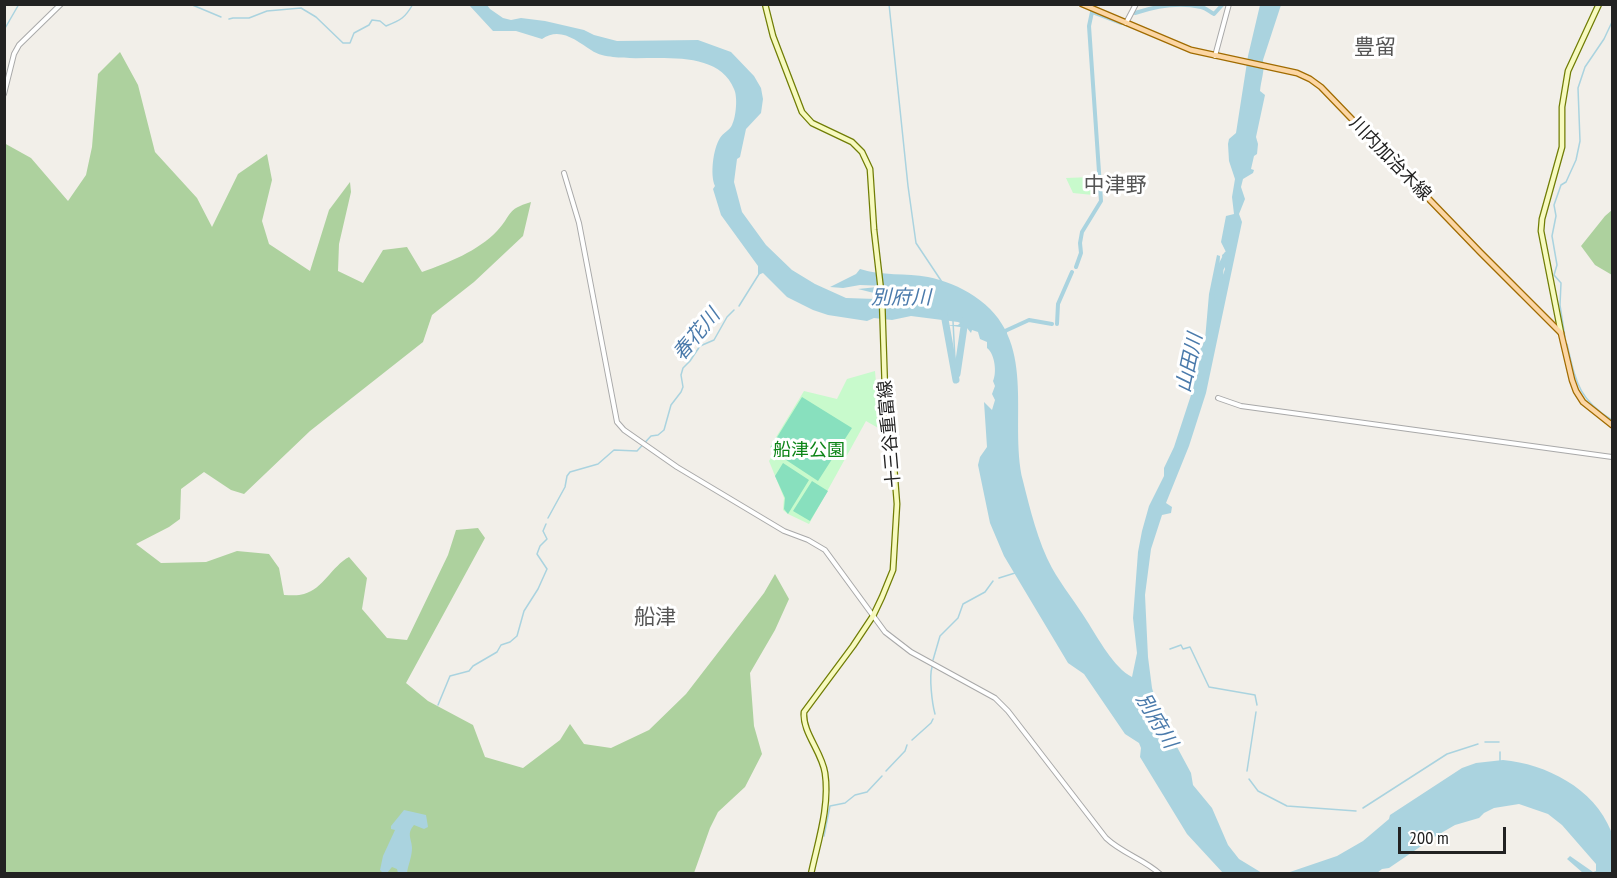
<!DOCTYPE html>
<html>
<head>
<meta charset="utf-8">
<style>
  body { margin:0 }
  #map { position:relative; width:1617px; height:878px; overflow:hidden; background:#f2efe9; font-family:"PT Sans Narrow",sans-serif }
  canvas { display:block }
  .frame { position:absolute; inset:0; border:6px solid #222; pointer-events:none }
  .scale { position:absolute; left:1398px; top:827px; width:108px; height:27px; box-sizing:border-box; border:3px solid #222; border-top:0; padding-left:8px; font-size:18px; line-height:21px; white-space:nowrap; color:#222; -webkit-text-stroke:4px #fff; paint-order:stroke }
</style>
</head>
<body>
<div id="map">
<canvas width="1617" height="878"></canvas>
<div class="frame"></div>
<div class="scale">200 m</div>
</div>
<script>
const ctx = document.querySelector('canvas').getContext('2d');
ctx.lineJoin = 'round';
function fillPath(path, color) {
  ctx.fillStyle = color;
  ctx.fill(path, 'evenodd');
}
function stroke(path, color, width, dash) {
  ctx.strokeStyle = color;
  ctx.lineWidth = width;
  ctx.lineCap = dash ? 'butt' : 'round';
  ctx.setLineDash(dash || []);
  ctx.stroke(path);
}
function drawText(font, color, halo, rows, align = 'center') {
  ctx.font = font + ' "PT Sans Narrow","Noto Sans JP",sans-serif';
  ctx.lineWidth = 6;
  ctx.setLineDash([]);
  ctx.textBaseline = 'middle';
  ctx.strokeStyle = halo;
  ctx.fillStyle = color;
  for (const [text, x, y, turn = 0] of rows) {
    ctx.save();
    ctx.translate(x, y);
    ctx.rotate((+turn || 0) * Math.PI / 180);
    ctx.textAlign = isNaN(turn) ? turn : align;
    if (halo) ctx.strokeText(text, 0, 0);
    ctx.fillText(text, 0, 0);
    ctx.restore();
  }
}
fillPath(new Path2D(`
  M 120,52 L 138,85 L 155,152 L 197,198 L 212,227 L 238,174 L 267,154 L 272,180 L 262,221 L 269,244 L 310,271 L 329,210 L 350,182 L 351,192 L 339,244 L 338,271 L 363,283 L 383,250 L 407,247 L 422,272 C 448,263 478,251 497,231 C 513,214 505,210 531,202 L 523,236 L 474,282 L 432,315 L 423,342 L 310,431 L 244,494 L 231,490 L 204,472 L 181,489 L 180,519 L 169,527 L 136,544 L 161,563 L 206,562 L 237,551 L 269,554 L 279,568 L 284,595 C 290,595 298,596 304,594 C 323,589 332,566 349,557 L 367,578 L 362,609 L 387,638 L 407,640 L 448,555 L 456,530 L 478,528 L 485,538 L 406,683 L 428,701 L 473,725 L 485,757 L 523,768 L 560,740 L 570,724 L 584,744 L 611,748 L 649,730 L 686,694 L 764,593 L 775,574 L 789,599 L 775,630 L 750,673 L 754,726 L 762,754 L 745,787 L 718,812 L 710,828 L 694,873 L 5,873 L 4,143 L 31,158 L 68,201 L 86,175 L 92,147 L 98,74 Z
  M 1612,210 L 1612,275 L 1595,265 L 1581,246 L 1605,216 Z`), '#add19e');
fillPath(new Path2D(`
  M 1092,177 L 1093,195 L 1073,193 L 1066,178 Z
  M 875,371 L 880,429 L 866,421 L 809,524 L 788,514 L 783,510 L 784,498 L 769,461 L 774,453 L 770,447 L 804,391 L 837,399 L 847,379 Z`), '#c8facc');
fillPath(new Path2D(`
  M 802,397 L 852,428 L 818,481 L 774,452 L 771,447 Z
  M 783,463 L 809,480 L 788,514 L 784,509 L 785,498 L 775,476 Z
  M 812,481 L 828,491 L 810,521 L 793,511 Z`), '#88e0be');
fillPath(new Path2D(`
  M 469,5 L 487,5 L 490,9 L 503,18 L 511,20 L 521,18 L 545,21 L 584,30 L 594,35 L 617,41 L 698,40 L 731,52 L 754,76 L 761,88 L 763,99 L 761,113 L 746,129 L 740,157 L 737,159 L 734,182 L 742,212 L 766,245 L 792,270 L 815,284 L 846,298 L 876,299 L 874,293 L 858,289 L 887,286 L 860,285 L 843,288 L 830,287 L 856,274 L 860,269 C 882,276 906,273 928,277 C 943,280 961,287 974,296 C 1040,339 1008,418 1023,481 C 1030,509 1038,542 1052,568 C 1062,586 1076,603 1087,621 C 1098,638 1114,668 1132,677 L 1137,653 L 1133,618 L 1138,552 L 1142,531 L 1149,506 L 1164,476 L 1164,468 L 1174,447 L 1192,392 L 1198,354 L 1205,340 L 1209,294 L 1217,255 L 1220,256 L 1218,289 L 1225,269 L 1222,255 L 1226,252 L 1221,242 L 1226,216 L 1234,214 L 1232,197 L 1235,179 L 1229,161 L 1228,144 L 1229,139 L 1236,133 L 1248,56 L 1260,5 L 1281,5 L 1263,60 C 1265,71 1261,80 1260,91 L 1265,95 L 1256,137 L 1258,144 L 1257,154 L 1254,156 L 1251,169 L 1254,170 L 1253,173 L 1243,179 L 1241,187 L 1245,199 L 1239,214 L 1242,222 L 1206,393 L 1189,446 L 1166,503 L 1172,507 L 1171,513 L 1162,515 L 1151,549 L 1145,595 L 1148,657 L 1152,688 L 1157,705 L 1167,718 L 1177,747 L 1191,773 L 1193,785 L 1212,808 L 1228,845 L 1239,859 L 1262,873 L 1223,873 L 1187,834 L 1140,757 L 1141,748 L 1139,743 L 1125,734 L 1084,674 L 1068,663 L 1004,556 L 990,523 L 978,465 L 980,457 L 987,447 L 984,402 L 992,410 L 995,400 L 992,394 L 995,386 L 993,381 C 997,373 995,354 987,348 L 987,342 L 980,339 L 978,332 L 972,330 L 971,333 L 967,328 L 946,325 L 958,325 L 960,323 L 958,322 L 911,316 L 892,320 L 874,318 L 867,321 L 828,315 L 813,310 L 787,297 L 763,273 L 758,275 L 758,266 L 721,215 L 713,189 L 715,186 C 710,175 713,149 720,138 C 723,133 730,130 732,125 C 736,117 738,97 734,89 C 717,46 650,62 613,57 C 606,56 598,55 591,50 C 577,41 560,26 542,39 L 516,31 L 493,31 Z
  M 1503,760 C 1546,764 1594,788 1611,831 C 1616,843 1613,861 1612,873 L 1583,873 L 1567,859 L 1570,856 L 1593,872 L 1596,871 L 1596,864 L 1562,825 L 1548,814 L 1519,804 L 1494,808 L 1484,813 L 1479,818 L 1455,825 L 1436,836 L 1389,868 L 1382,869 L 1377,873 L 1287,873 L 1337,856 L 1363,841 L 1389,819 L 1390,815 L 1462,768 L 1476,763 Z
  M 404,810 L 426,815 L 428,827 L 424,829 L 414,825 C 406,834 412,839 412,848 C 412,857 408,865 407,873 L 398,873 L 397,869 L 392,867 L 387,873 L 383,873 L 380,870 L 383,856 L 395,830 L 391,829 L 391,826 Z`), '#aad3df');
stroke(new Path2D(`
  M 190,4 L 221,17
  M 889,4 L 908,186 L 916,243 L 942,282
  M 229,19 L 233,18 L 249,18 L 267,11 L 301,8 L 316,17 L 343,43 L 350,43 L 354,33 L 369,25 L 372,20 L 380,21 L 386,26 C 401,20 405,18 413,4
  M 4,30 L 19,4
  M 4,73 L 4,82
  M 739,306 L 759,274
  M 953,321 L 956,380
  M 1565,337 L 1560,305 L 1561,283 L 1554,275 L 1557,265 L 1552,236 L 1556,216 L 1554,205 L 1561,185 L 1566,182 L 1576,160 L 1580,141 L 1578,88 L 1585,67 L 1604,39 L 1612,22
  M 1567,344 C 1576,381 1577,398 1612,420
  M 548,518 L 565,487 L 567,476 L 570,472 L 598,464 L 614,450 L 637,451 L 651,436 L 658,435 L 664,430 L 671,405 L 681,392 L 683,387 L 681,375 L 683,368 L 690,361 L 700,346 L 714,340 L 727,317 L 734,310
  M 999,578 L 1015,573
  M 1170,649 L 1181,645 L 1183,649 L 1190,647 L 1209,687 L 1255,695 L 1257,705
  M 933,660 L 940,636 L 958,618 L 963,604 L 985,592 L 993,581
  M 932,667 C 929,677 932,703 935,714
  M 438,705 L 450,676 L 469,671 L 473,666 L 497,652 L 501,645 L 510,642 L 517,636 L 524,611 L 538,589 L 547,569 L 537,554 L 540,546 L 547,539 L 543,531 L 546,524
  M 912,740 L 931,723 L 933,719
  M 1485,742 L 1499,742
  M 1500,752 L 1500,761
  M 886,771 L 905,751 L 907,745
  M 1247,771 L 1256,712
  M 1249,779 L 1258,791 L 1287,806 L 1356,811
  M 1363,808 L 1447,754 L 1478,744
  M 824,836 L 830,806 L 845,803 L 855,795 L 867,792 L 882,776`), '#aad3df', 1.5);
stroke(new Path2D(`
  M 1135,13 C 1156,6 1180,2 1201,7 C 1206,8 1210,12 1214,14 L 1223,4
  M 1076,267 L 1081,253 L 1080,243 L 1082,232 L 1101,201 L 1089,26 L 1092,12 L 1121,23
  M 1057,324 L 1058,304 L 1072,272
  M 1005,335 L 1005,331 L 1029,320 L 1052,324`), '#aad3df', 4);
stroke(new Path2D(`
  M 1218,299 L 1220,269 L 1227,255
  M 942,314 L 944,314 L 956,380
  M 957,374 L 965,320`), '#aad3df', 7);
const tertiary = new Path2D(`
  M 1126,23 L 1136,4
  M 1215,56 L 1229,4
  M 4,94 L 14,54 L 19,45 L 61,4
  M 564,173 L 579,223 L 617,422 L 624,430 L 677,467 L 784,531 L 808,540 L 825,550 L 885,632 L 911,652 L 995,698 L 1008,711 L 1106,838 C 1123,854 1144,859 1160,874
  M 1218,398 L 1241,406 L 1612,457`);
const secondary = new Path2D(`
  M 765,4 L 773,36 L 802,112 L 812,123 L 852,142 L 862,152 L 870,169 L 874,230 L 882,299 L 885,391 L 891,428 L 897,504 L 893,570 L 882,597 L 873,616 L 853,646 L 804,712 C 802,732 822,752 825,773 C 830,806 818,841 811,874
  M 1561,333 L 1541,231 L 1542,219 L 1562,147 L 1562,107 L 1568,71 L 1599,4`);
const primary = new Path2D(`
  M 1082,4 L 1191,50 L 1297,73 L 1310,79 L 1321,87 L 1480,252 L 1561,333 L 1572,380 L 1576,391 L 1583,402 L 1612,425`);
stroke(tertiary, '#a9a9a9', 6);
stroke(secondary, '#707d05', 7);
stroke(primary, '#a06b00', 7);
stroke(tertiary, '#fff', 4);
stroke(secondary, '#f7fabf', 4.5);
stroke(primary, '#fcd6a4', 4.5);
drawText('18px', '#222', '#fff', [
  ["川内加治木線",1390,159,46],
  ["十三谷重富線",890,434,-95]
]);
drawText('18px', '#0c8416', '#fff', [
  ["船津公園",809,451]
]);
drawText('italic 20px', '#4a7aab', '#fff', [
  ["別府川",901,298],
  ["春花川",697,335,-50],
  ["山田川",1190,363,-78],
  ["別府川",1156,721,59]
]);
drawText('21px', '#555', '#fff', [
  ["豊留",1375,48],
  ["中津野",1115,186],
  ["船津",655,618]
]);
</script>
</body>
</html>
